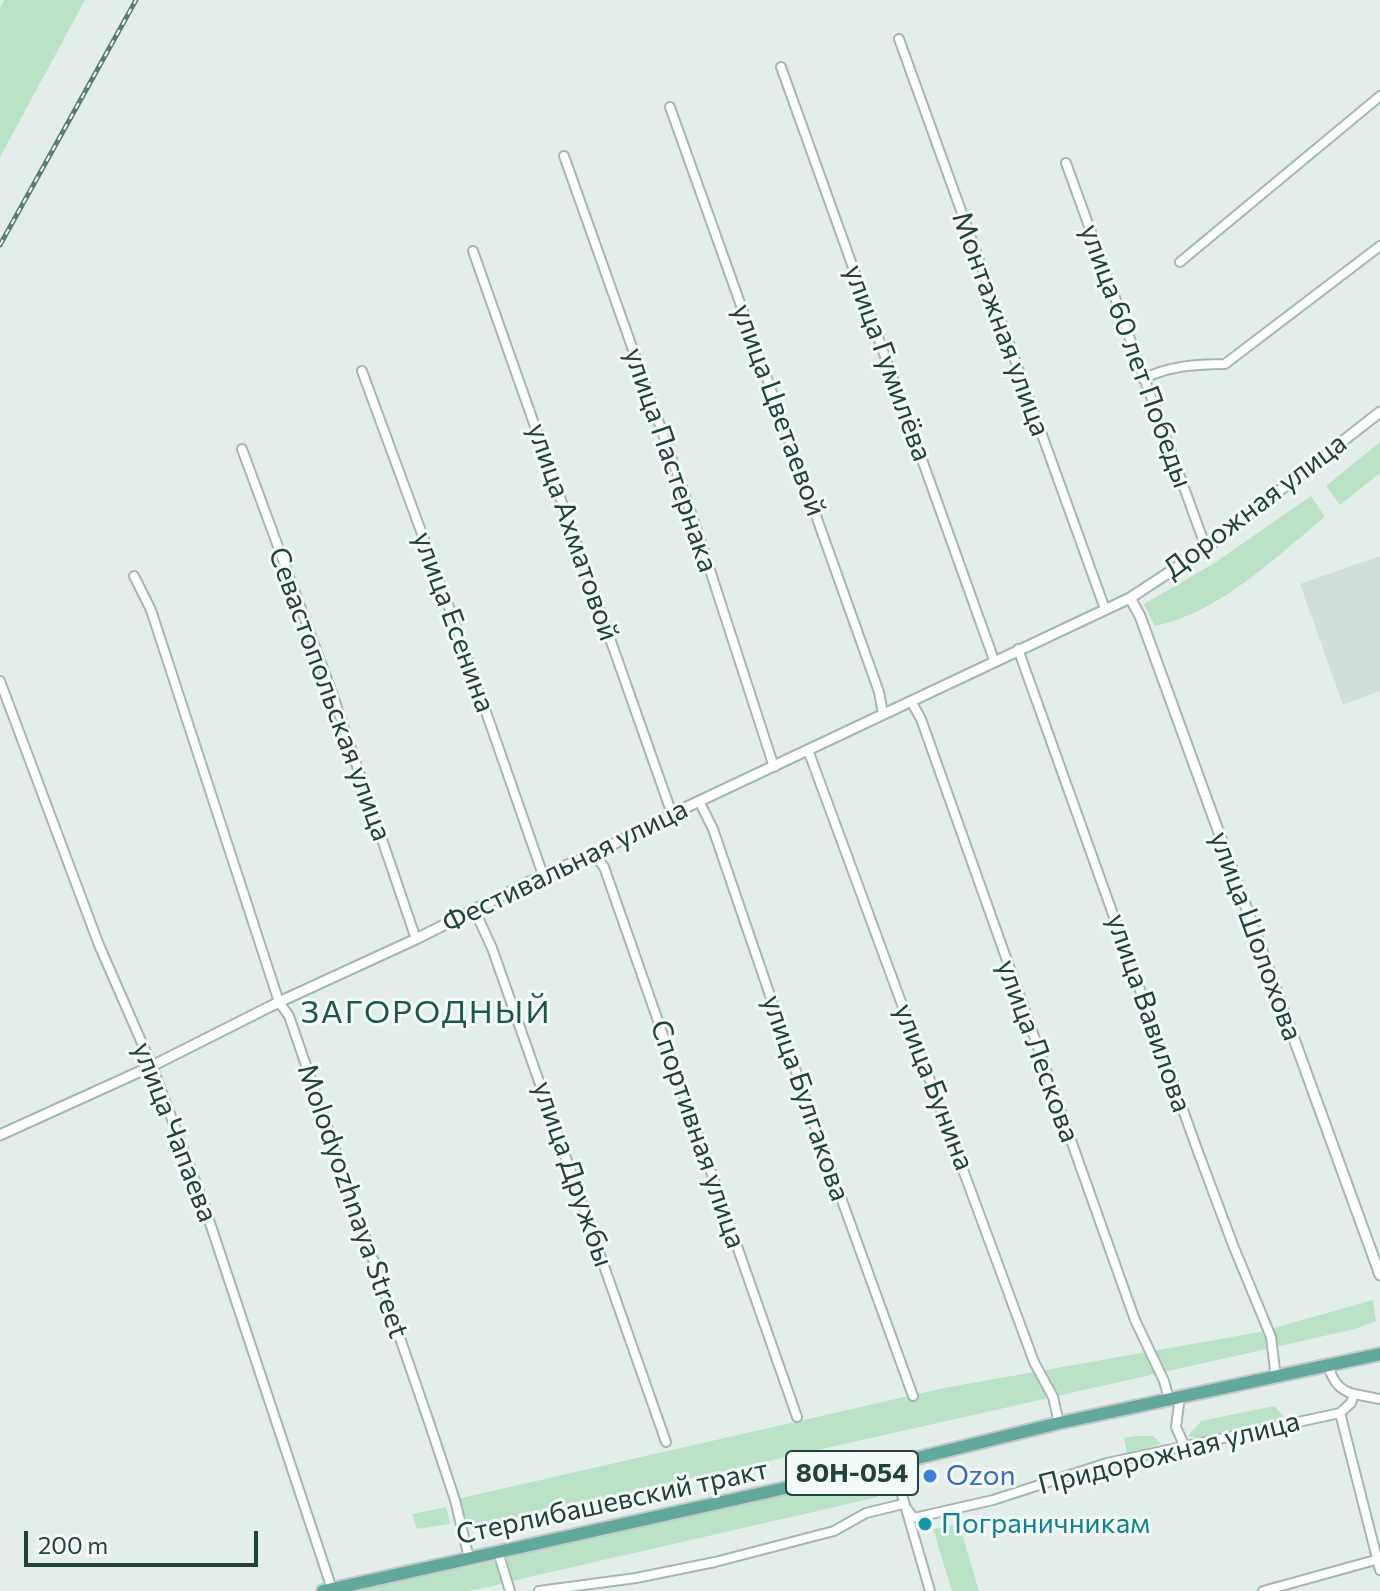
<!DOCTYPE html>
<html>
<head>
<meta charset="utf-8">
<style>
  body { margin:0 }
  #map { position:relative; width:1380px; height:1591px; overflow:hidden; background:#e3eeea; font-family:Commissioner,sans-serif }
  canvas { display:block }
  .scale { position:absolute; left:24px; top:1531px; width:234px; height:36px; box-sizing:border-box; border:4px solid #20423b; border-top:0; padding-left:10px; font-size:24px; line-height:28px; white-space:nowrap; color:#20423b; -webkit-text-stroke:6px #f4faf7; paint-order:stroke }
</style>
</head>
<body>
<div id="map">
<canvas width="1380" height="1591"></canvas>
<div class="scale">200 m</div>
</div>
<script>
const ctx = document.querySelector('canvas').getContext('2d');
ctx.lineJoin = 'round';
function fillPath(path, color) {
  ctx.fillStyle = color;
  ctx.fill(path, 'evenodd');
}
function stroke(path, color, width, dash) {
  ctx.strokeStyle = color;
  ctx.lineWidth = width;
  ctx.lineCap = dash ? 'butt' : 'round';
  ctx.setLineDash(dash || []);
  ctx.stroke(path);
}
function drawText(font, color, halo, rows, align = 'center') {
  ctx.font = font + ' Commissioner,sans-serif';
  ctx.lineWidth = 6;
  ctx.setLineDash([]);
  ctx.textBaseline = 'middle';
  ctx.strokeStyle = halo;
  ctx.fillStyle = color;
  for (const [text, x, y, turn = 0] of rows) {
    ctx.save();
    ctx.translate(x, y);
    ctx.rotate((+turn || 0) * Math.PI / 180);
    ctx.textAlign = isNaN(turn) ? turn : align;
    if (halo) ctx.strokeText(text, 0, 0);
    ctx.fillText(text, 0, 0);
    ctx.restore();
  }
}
fillPath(new Path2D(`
  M 1380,556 L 1380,691 L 1343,705 L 1300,584 Z`), '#d1ded9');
fillPath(new Path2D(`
  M 4,0 L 85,0 L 0,157 L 0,8 Z
  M 1380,442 L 1380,473 L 1340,505 L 1326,486 Z
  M 1311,496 L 1325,517 C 1274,558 1221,612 1155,626 L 1144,604 L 1213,564 Z
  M 1373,1300 L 1376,1321 L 1355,1329 L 471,1528 L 457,1499 L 944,1388 L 1260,1332 Z
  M 1274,1406 L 1284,1417 L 1280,1419 L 1197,1438 L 1188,1436 L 1201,1421 Z
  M 1136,1436 L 1153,1436 L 1161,1444 L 1127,1454 L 1124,1438 Z
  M 872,1473 L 878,1497 L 512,1581 L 506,1557 Z
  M 446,1507 L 450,1524 L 417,1529 L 412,1514 Z
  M 959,1524 L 979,1591 L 952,1591 L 933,1529 Z
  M 496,1561 L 502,1584 L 469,1591 L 353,1591 Z`), '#b9e2c7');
const minor = new Path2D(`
  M 899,39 L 1105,609
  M 781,67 L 994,660
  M 670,107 L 879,692 L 883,714
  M 564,156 L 696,527 L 774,767
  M 1066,163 L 1206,548
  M 473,251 L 672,814
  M 1180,262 L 1380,96
  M 362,371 L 457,629 L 543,875
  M 1143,379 C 1168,366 1197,364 1225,364 L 1380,246
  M 242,449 L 331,690 L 416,939
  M 134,576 L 151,610 L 279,1002 L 289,1016 L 430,1425 L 455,1500 L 469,1558
  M 1018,649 L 1197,1149 L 1233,1245 L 1271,1337 L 1276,1378
  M 0,681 L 99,945 L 152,1066 L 202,1199 L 332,1589
  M 911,701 L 921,719 L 1135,1320 L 1164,1381 L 1169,1399
  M 808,750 L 1034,1362 L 1053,1397 L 1059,1423
  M 699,801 L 713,829 L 812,1118 L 913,1396
  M 594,854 L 604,867 L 797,1417
  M 474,909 L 492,948 L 666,1442
  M 1328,1366 C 1333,1380 1338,1390 1354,1394
  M 1180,1396 L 1176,1427 L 1184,1445
  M 1340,1413 L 1380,1570
  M 893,1464 L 930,1591
  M 498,1552 L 510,1591
  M 539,1591 L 636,1578 L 715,1562 L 834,1531 L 866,1513 L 903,1504 L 914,1518 L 993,1500 L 1107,1463 L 1340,1413 L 1351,1403 L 1354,1394 L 1380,1399
  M 1263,1591 L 1379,1559`);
const tertiary = new Path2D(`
  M 1130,598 L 1140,616 L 1380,1275
  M 0,1135 L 152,1066 L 279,1002 L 416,939 L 543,875 L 594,854 L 672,814 L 1130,598 L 1206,548 L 1380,412`);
const primary = new Path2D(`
  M 323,1591 L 893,1464 L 1059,1423 L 1380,1354`);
stroke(minor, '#a5b7b2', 12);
stroke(tertiary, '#a5b7b2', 13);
stroke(primary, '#c1cac8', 16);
stroke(minor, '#fff', 8);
stroke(tertiary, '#fff', 9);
stroke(primary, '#63a99b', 12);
const rail = new Path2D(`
  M 0,245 L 136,0`);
stroke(rail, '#5b7d76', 5);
stroke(rail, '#f4faf7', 2, [6]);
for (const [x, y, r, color] of [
  [930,1476,8,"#3f7fe0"],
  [925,1524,8,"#0f9aa8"]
]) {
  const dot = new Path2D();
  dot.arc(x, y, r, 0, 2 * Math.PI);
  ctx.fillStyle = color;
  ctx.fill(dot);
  stroke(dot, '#f4faf7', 3);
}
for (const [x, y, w] of [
  [852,1473,132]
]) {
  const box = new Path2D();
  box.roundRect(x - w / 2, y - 22, w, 44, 6);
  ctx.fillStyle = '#f4faf7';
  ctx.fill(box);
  stroke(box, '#20423b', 2);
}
drawText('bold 26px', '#20423b', null, [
  ["80Н-054",852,1473]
]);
drawText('28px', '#20423b', '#f4faf7', [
  ["Монтажная улица",1001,324,70],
  ["улица 60 лет Победы",1136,356,70],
  ["улица Гумилёва",888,363,70],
  ["улица Цветаевой",779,410,70],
  ["улица Пастернака",671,460,71],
  ["Дорожная улица",1255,506,-37],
  ["улица Ахматовой",573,532,71],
  ["улица Есенина",454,622,70],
  ["Севастопольская улица",330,694,70],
  ["Фестивальная улица",565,866,-26],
  ["улица Шолохова",1256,936,70],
  ["улица Вавилова",1149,1013,71],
  ["улица Лескова",1038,1051,70],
  ["улица Бунина",934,1087,69],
  ["улица Булгакова",806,1098,71],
  ["улица Чапаева",175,1132,69],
  ["Спортивная улица",698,1134,71],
  ["улица Дружбы",573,1174,71],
  ["Molodyozhnaya Street",353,1201,71],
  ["Придорожная улица",1169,1453,-14],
  ["Стерлибашевский тракт",612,1502,-12]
]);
drawText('28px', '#366cbe', '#f4faf7', [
  ["Ozon",946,1476]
], 'left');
drawText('28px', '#0d838f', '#f4faf7', [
  ["Пограничникам",941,1524]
], 'left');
ctx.letterSpacing = '2px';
drawText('32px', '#1a574c', '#f4faf7', [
  ["ЗАГОРОДНЫЙ",426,1012]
]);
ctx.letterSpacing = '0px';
</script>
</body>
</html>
